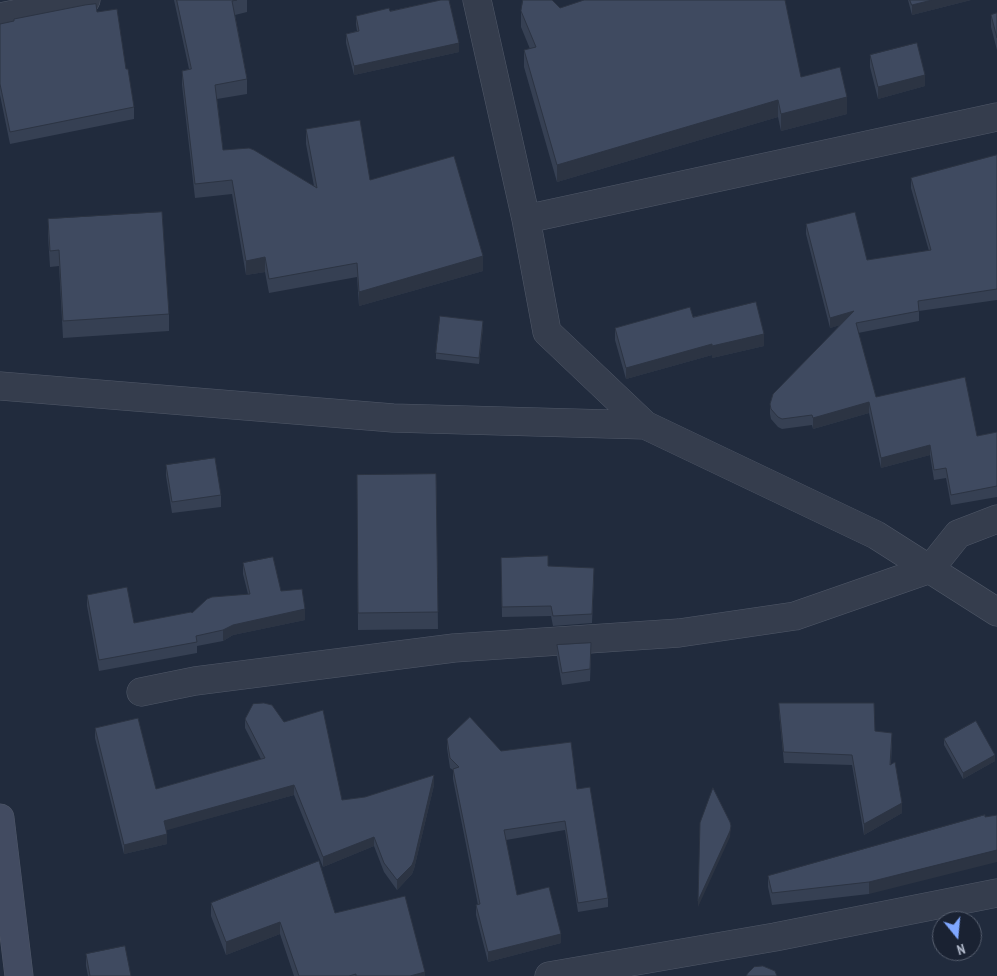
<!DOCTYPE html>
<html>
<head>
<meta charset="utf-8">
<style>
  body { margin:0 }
  #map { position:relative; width:997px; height:976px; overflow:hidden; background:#212b3d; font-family:"PT Sans Narrow",sans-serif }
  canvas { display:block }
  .north { position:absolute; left:932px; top:911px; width:50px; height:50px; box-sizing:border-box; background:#1a2232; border:1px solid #565e6e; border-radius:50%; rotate:163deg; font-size:14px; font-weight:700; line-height:20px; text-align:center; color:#b0b8c9 }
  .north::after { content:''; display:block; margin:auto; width:18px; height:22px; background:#7fa7ff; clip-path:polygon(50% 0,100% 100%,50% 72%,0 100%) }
</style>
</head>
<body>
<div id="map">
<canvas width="997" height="976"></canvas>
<div class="north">N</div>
</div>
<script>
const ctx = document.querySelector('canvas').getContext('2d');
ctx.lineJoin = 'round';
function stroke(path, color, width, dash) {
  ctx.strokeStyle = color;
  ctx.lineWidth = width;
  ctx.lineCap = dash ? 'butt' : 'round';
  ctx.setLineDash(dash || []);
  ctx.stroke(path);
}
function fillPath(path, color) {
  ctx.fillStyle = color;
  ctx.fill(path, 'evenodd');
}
const street = new Path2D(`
  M 477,0 L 526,219 L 547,332 L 645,425 L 876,535 L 997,612
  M 0,17 L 86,0
  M 526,219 L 997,117
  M 0,386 L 393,418 L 645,425
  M 930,569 L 958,534 L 997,519
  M 141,692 L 195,681 L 454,648 L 679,633 L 795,616 L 930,569
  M 549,976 L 775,937 L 997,893`);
const secondary = new Path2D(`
  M 0,818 L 19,976`);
stroke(street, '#505868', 29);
stroke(secondary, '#505868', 29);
stroke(street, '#353d4d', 28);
stroke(secondary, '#424b61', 28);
fillPath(new Path2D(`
  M 174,0 L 247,0 L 247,12 L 235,15 L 247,79 L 247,94 L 217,99 L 223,150 L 314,186 L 306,144 L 306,129 L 483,271 L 359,306 L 357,277 L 269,293 L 265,272 L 246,275 L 232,194 L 195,198 L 182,85 L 182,71 L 189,69 Z
  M 908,0 L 971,0 L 912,15 Z
  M 560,8 L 801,77 L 847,114 L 781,131 L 778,117 L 557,182 L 524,67 L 524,50 L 530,49 L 521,27 L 521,11 Z
  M 390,11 L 459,52 L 354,75 L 346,43 L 346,34 L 357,31 L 356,25 L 356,16 Z
  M 97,12 L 126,69 L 134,107 L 134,119 L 10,144 L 0,95 L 0,24 Z
  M 997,13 L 997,50 L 991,27 L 991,15 Z
  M 870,55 L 925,86 L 878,99 L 870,67 Z
  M 997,155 L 997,300 L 919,311 L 919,321 L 858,333 L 876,397 L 977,436 L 997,432 L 997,497 L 951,505 L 946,478 L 934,480 L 930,455 L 881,468 L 869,413 L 813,429 L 812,425 L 782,429 L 778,427 L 771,419 L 770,414 L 770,404 L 840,325 L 830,328 L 806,234 L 806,224 L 867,260 L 929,251 L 911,188 L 911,178 Z
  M 48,219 L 169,314 L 169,331 L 63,338 L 59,266 L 50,267 L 48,236 Z
  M 693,317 L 764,346 L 712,358 L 712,355 L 626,379 L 615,340 L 615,328 Z
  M 483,327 L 479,364 L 436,359 L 436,353 Z
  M 166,465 L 221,495 L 221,507 L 172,513 L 166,476 Z
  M 436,474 L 438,629 L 358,630 L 357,475 Z
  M 501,558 L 548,566 L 594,578 L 592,623 L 553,626 L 551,616 L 502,617 Z
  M 243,563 L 281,591 L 305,620 L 233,635 L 223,641 L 197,646 L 197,653 L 99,671 L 87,606 L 87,595 L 134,623 L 192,613 L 248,594 L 243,574 Z
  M 557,645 L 591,655 L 590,681 L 562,685 L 557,657 Z
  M 779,703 L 875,731 L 892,743 L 891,764 L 902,813 L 864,835 L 852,765 L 784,763 L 779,713 Z
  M 245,719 L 284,722 L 342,800 L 365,797 L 434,785 L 414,869 L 412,874 L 397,890 L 384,872 L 374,846 L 323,867 L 294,795 L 166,830 L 167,844 L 124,854 L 95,738 L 95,728 L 156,789 L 261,759 L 245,728 Z
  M 447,739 L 501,751 L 577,789 L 608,898 L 608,907 L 578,912 L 565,830 L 506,840 L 517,895 L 561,943 L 488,962 L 476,915 L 476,905 L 478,905 L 453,779 L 453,770 L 450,768 L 447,748 Z
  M 944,739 L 995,761 L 963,779 L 944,745 Z
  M 985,817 L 869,894 L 772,905 L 768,887 L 768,876 Z
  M 211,903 L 335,913 L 425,976 L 294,976 L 280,934 L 226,955 L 211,916 Z
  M 86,954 L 131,976 L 88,976 L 86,966 Z`), '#364053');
fillPath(new Path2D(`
  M 932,0 L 971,0 L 912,15 L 912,5 Z
  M 459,43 L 459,52 L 354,75 L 354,66 Z
  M 925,75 L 925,86 L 878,99 L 878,87 Z
  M 847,97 L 847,114 L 781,131 L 781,114 Z
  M 778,100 L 778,117 L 557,182 L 557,165 Z
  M 483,256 L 483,271 L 359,306 L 359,292 Z
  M 265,257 L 265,272 L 246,275 L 246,261 Z
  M 854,311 L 854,321 L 830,328 L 830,318 Z
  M 483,321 L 483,327 L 479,364 L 479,358 Z
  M 764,334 L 764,346 L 712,358 L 712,346 Z
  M 712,344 L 712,355 L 626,379 L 626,368 Z
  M 869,402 L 869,413 L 813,429 L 813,418 Z
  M 930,445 L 930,455 L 881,468 L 881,458 Z
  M 305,609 L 305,620 L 233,635 L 223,641 L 223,630 L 233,625 Z
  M 995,755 L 995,761 L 963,779 L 963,773 Z
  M 434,775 L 434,785 L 414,869 L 412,874 L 397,890 L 397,880 Z
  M 294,785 L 294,795 L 164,831 L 164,821 Z
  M 902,803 L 902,813 L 864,835 L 864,824 Z
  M 731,826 L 730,837 L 698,907 L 698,901 Z
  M 167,834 L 167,844 L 124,854 L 124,845 Z
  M 374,837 L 374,846 L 323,867 L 323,857 Z
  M 997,850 L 997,862 L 869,894 L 869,882 Z
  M 280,922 L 280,934 L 226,955 L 226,942 Z
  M 561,934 L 561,943 L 488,962 L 488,952 Z
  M 425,972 L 425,976 L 410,976 Z`), '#2c3443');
const building = new Path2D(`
  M 177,0 L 237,0 L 232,1 L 247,79 L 215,85 L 223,150 L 249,148 L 254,150 L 317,188 L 306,129 L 360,120 L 370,180 L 454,156 L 483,256 L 359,292 L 357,263 L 269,279 L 265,257 L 246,261 L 232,180 L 195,184 L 182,71 L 191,69 Z
  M 441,0 L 449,0 L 459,43 L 354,66 L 346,34 L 359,31 L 356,16 L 389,8 L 390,11 Z
  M 523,0 L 552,0 L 560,8 L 584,0 L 785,0 L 801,77 L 840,67 L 847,97 L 781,114 L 778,100 L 557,165 L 524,50 L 536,47 L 521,11 Z
  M 910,0 L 932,0 L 912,5 Z
  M 96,4 L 97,12 L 117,9 L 126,69 L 128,69 L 134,107 L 10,132 L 0,84 L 0,24 L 14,21 L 14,19 L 85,5 Z
  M 997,13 L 997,38 L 991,15 Z
  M 917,43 L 925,75 L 878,87 L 870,55 Z
  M 997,155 L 997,289 L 918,301 L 919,311 L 856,323 L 876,397 L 965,377 L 977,436 L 997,432 L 997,486 L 951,495 L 946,468 L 934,470 L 930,445 L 881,458 L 869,402 L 813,418 L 812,415 L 782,419 L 778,417 L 771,409 L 770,404 L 773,394 L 854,311 L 830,318 L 806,224 L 855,212 L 867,260 L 931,250 L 911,178 Z
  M 162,212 L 169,314 L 63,321 L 59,250 L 50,251 L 48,219 Z
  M 756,302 L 764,334 L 712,346 L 712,344 L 626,368 L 615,328 L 690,307 L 693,317 Z
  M 440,316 L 483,321 L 479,358 L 436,353 Z
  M 215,458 L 221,495 L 172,502 L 166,465 Z
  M 436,474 L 438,612 L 358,613 L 357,475 Z
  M 548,556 L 548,566 L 594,568 L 592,614 L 553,616 L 551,606 L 502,607 L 501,558 Z
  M 273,557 L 281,591 L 302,589 L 305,609 L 233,625 L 223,630 L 196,636 L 197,642 L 99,660 L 87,595 L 127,587 L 134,623 L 191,612 L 192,613 L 207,599 L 212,597 L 250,594 L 243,563 Z
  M 591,643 L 590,669 L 562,673 L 557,645 Z
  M 264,703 L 272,705 L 284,722 L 323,710 L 342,800 L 365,797 L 434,775 L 414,860 L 412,865 L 397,880 L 384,863 L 374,837 L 323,857 L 294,785 L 164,821 L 167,834 L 124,845 L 95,728 L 138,718 L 156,789 L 265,758 L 245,719 L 253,704 Z
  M 779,703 L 874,703 L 875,731 L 892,733 L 890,765 L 895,762 L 902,803 L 864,824 L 852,755 L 784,752 Z
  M 470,717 L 501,751 L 571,742 L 577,789 L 590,787 L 608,898 L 578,903 L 565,821 L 504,830 L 517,895 L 549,887 L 561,934 L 488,952 L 476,905 L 480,904 L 453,769 L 459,767 L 450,758 L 447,739 Z
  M 976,721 L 995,755 L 963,773 L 944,739 Z
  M 713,788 L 730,822 L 731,826 L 730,831 L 698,901 L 700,823 Z
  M 985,815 L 985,817 L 997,815 L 997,850 L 869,882 L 772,893 L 768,876 Z
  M 319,861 L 335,913 L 405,896 L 425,972 L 410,976 L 356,976 L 356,974 L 349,976 L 299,976 L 280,922 L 226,942 L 211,903 Z
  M 125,946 L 131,976 L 90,976 L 86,954 Z
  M 763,966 L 775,971 L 777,976 L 746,976 L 748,973 L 754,967 Z`);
fillPath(building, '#3f4a60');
stroke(building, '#2c3443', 1);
</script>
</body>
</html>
